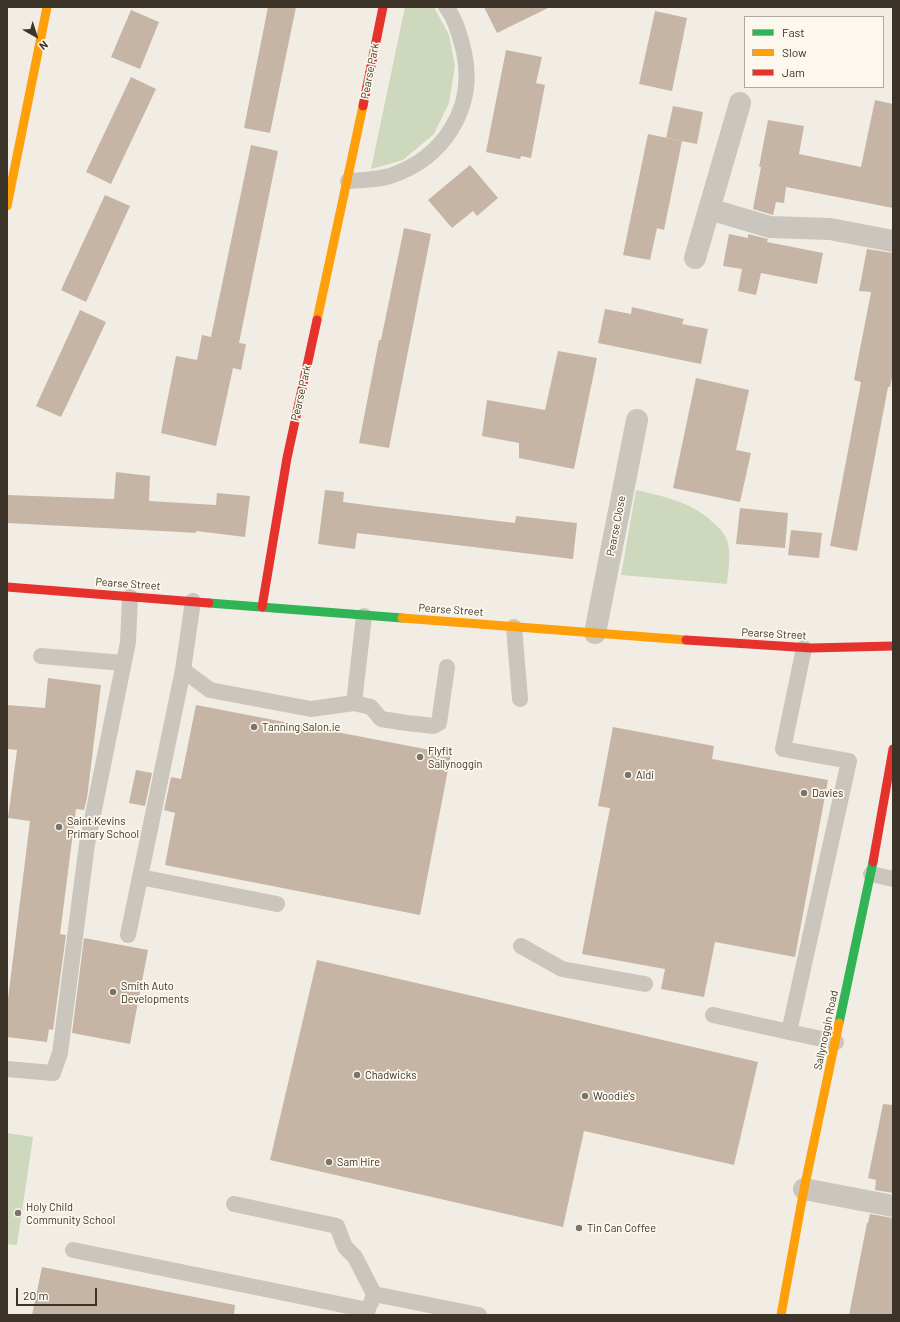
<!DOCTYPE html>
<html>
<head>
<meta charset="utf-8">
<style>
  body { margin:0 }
  #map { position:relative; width:900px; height:1322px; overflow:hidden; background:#f1ede4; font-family:Barlow,sans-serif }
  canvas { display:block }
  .frame { position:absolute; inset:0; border:8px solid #3c3329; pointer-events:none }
  .legend { position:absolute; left:744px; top:16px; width:140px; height:72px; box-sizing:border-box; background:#fcf8ed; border:1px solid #afa99f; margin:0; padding:5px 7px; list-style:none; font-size:12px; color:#3c3329 }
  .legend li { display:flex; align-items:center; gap:8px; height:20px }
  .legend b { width:20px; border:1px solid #afa99f }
  .north { position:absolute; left:16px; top:16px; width:40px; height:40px; -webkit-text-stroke:3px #fcf8ed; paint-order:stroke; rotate:141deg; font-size:11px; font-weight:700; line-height:16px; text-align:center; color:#3c3329 }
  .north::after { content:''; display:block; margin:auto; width:14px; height:18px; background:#3c3329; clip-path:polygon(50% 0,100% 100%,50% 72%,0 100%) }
  .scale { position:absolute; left:16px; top:1288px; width:81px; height:18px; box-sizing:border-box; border:2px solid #3c3329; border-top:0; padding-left:5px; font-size:12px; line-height:14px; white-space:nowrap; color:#3c3329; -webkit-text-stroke:3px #fcf8ed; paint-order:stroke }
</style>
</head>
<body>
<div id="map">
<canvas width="900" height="1322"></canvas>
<div class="frame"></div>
<ul class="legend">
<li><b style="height:5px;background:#30b455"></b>Fast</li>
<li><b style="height:5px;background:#ff9f0a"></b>Slow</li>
<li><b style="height:5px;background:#e5322d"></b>Jam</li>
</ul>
<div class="north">N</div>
<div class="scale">20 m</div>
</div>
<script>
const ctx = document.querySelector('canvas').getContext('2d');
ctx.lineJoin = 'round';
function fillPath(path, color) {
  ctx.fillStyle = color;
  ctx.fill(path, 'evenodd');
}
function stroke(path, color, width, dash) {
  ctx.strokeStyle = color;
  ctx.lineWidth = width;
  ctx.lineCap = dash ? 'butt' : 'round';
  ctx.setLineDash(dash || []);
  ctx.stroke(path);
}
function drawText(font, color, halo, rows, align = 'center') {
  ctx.font = font + ' Barlow,sans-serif';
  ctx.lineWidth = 3.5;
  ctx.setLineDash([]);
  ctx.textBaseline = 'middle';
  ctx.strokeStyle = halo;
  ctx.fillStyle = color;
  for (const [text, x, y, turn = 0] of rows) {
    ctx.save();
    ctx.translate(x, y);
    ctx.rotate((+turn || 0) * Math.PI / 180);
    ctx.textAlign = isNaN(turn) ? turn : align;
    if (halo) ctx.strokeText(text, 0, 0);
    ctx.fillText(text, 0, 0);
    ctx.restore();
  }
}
fillPath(new Path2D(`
  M 405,7 L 434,7 L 449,35 L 455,66 L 449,103 L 434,134 L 403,160 L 371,169 Z
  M 636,490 C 666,497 695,503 717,526 C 722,531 727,537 728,544 C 731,556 728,571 727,584 L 621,575 Z
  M 7,1133 L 33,1137 L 17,1245 L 7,1244 Z`), '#cdd8bd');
fillPath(new Path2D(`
  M 268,7 L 296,7 L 270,133 L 244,128 Z
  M 484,7 L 550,7 L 497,33 Z
  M 131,10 L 159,22 L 140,69 L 111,57 Z
  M 655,11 L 687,18 L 672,91 L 639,84 Z
  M 506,50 L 542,57 L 536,83 L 545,85 L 531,158 L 521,156 L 520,159 L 486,152 Z
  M 131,77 L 156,89 L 111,184 L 86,172 Z
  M 875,100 L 893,104 L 893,208 L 786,187 L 784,203 L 776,202 L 773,215 L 753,209 L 761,167 L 759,167 L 768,120 L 804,126 L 799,154 L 861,167 Z
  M 673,106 L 703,112 L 697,144 L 666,138 Z
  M 648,134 L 682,141 L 664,230 L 657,228 L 650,260 L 623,255 Z
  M 251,145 L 278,151 L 239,343 L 246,344 L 241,370 L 233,368 L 216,446 L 161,433 L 176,356 L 197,360 L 202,335 L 211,337 Z
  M 470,165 L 498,198 L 477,216 L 473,211 L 452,228 L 428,200 Z
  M 105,195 L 130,206 L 86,302 L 61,290 Z
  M 404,228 L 431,234 L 389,448 L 359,443 L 379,340 L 381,340 Z
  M 729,234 L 748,238 L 748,234 L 768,239 L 767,242 L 823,253 L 817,284 L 761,273 L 756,295 L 738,291 L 742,269 L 723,266 Z
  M 867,249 L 893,253 L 893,373 L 890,387 L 888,387 L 857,551 L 830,546 L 861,382 L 854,380 L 871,292 L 859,291 Z
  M 632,307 L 684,319 L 682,324 L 708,329 L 701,364 L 598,343 L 605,309 L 631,314 Z
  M 80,310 L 106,322 L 61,417 L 36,406 Z
  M 558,351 L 597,358 L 574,469 L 519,458 L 519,443 L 482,436 L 487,400 L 545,410 Z
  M 696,378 L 749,390 L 736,450 L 751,453 L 740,502 L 673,488 Z
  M 116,472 L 150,476 L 149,501 L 216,505 L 217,493 L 250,496 L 245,537 L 196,531 L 196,533 L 181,532 L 7,523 L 7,495 L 114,499 Z
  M 325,490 L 344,492 L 343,502 L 381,507 L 515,523 L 516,516 L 577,523 L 573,559 L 357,533 L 355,549 L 318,544 Z
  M 740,508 L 788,513 L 785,548 L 736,544 Z
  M 791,530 L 822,533 L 819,558 L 788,555 Z
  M 48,678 L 101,685 L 87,798 L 84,810 L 76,809 L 60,934 L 66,935 L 53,1030 L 49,1029 L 47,1042 L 7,1037 L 7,1007 L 30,821 L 8,818 L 17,750 L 7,749 L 7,705 L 45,708 Z
  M 196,705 L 451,754 L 420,915 L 165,865 L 175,813 L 164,810 L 171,777 L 181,779 Z
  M 613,727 L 714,746 L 712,759 L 828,780 L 795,957 L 715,942 L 704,997 L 661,989 L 665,969 L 582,954 L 610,808 L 598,806 Z
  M 136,770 L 152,773 L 145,806 L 129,803 Z
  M 84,938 L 148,950 L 130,1044 L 72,1033 Z
  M 317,960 L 758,1062 L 734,1165 L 584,1131 L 563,1227 L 270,1160 Z
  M 883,1104 L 893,1105 L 893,1193 L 875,1190 L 876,1180 L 868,1178 Z
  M 870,1214 L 893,1218 L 893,1315 L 849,1315 L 867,1223 L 868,1223 Z
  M 42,1267 L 235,1305 L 234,1315 L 32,1315 Z`), '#c6b5a4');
stroke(new Path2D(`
  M 348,181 C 363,180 377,180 390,176 C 444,158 476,108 464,52 C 460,37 456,19 446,7
  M 193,601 L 183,670 L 210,690 L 311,709 L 354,703
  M 364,616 L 354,703 L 371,707 L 381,719 L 407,723 L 434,726 L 439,723 L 447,667
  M 514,627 L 520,699
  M 804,648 L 783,749 L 849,761 L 789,1032 L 836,1042
  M 41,656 L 123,663
  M 871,874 L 893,879
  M 140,877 L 277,904
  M 128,935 L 183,670
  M 521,946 L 562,969 L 645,984
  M 713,1015 L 789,1032
  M 7,1069 L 53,1073 L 60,1053 L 87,844 L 128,642 L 130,597
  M 234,1204 L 337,1226 L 345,1247 L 355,1257 L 374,1294
  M 73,1250 L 368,1310
  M 371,1303 L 374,1294 L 479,1315`), '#cac6bd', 16);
stroke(new Path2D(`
  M 709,209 L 770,227 L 830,229 L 893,241
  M 695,258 L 740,103
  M 595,633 L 637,420
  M 804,1189 L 893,1206`), '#cac6bd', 22);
stroke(new Path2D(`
  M 209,603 L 402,618
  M 839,1023 L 873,862`), '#30b455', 9);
stroke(new Path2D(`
  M 7,206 L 47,7
  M 317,320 L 363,106
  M 402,618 L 686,640
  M 781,1315 L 804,1189 L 839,1023`), '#ff9f0a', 9);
stroke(new Path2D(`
  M 363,106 L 383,7
  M 7,587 L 209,603
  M 262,607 L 287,458 L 317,320
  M 686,640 L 811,648 L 893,646
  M 873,862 L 893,749`), '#e5322d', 9);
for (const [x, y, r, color] of [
  [254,727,4,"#7b746a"],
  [420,757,4,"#7b746a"],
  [628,775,4,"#7b746a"],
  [804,793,4,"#7b746a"],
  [59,827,4,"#7b746a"],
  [113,992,4,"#7b746a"],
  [357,1075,4,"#7b746a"],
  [585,1096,4,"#7b746a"],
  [329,1162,4,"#7b746a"],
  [18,1213,4,"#7b746a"],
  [579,1228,4,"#7b746a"]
]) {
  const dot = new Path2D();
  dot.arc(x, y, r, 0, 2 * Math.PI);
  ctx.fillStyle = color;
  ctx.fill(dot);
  stroke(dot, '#fcf8ed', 1.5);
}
drawText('11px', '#3c3329', '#fcf8ed', [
  ["Pearse Park",370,71,-79],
  ["Pearse Park",301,393,-77],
  ["Pearse Close",616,526,-79],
  ["Pearse Street",128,584,4],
  ["Pearse Street",451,610,4],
  ["Pearse Street",774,634,3],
  ["Sallynoggin Road",826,1030,-78]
]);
drawText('11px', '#3c3329', '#fcf8ed', [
  ["Tanning Salon.ie",262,727],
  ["Flyfit",428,751],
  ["Sallynoggin",428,764],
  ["Aldi",636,775],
  ["Davies",812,793],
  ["Saint Kevins",67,821],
  ["Primary School",67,834],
  ["Smith Auto",121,986],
  ["Developments",121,999],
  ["Chadwicks",365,1075],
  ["Woodie's",593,1096],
  ["Sam Hire",337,1162],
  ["Holy Child",26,1207],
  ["Community School",26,1220],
  ["Tin Can Coffee",587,1228]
], 'left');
</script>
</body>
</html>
